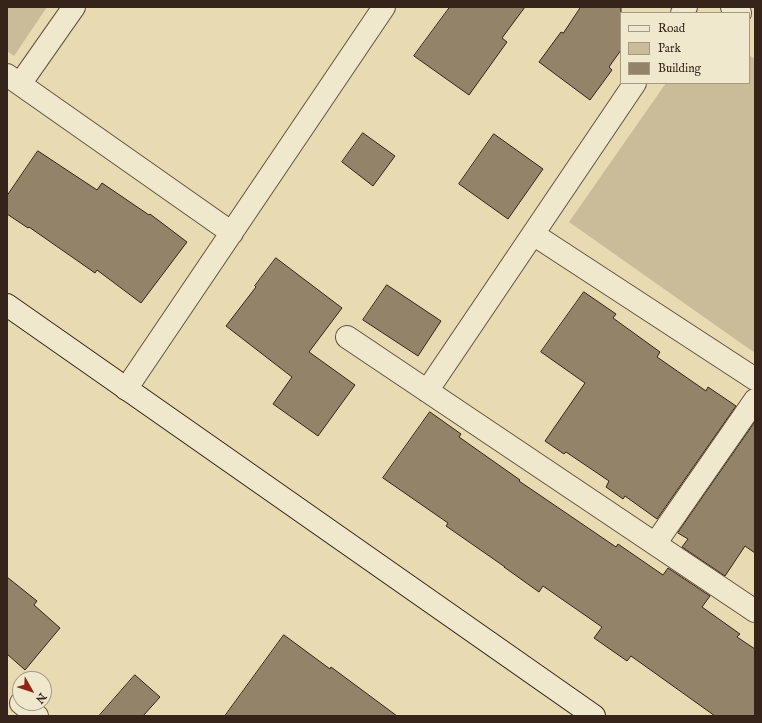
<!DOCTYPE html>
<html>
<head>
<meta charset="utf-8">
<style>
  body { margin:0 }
  #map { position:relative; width:762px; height:723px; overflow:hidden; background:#e8dbb2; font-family:"IM FELL English",serif }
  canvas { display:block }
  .frame { position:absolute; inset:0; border:8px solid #36231a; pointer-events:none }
  .legend { position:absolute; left:620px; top:12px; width:130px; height:72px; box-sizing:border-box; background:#f0e8cd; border:1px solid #a69985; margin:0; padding:5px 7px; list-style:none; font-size:12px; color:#36231a }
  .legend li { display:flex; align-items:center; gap:8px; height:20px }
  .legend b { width:20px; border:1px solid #a69985 }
  .north { position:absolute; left:12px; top:671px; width:40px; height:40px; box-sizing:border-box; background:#f0e8cd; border:1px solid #a69985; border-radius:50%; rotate:129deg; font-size:11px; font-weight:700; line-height:16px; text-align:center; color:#36231a }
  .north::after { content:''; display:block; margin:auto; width:14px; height:18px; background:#8f2418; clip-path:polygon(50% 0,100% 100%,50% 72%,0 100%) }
</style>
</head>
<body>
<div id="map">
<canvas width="762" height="723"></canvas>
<div class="frame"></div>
<ul class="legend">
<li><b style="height:5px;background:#f0e8cd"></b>Road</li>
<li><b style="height:11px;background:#cabc98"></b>Park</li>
<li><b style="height:11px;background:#938369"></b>Building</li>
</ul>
<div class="north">N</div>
</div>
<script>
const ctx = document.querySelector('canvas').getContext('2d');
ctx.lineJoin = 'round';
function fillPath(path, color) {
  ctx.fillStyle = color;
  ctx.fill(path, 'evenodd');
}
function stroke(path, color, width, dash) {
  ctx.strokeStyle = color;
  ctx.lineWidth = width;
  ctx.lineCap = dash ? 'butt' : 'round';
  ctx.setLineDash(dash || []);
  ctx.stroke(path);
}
fillPath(new Path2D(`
  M 7,7 L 47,7 L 14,56 L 7,51 Z
  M 749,55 L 755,59 L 755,353 L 569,222 L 666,83 L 749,83 Z`), '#cabc98');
const building = new Path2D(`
  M 450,7 L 525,7 L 502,38 L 507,42 L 469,95 L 414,56 Z
  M 581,7 L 621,7 L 621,50 L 609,67 L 612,70 L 590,100 L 539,62 L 561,32 L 563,33 Z
  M 363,133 L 395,156 L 373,186 L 342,162 Z
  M 494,134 L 543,169 L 508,219 L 459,184 Z
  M 38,151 L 97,190 L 102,183 L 149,215 L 150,214 L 187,242 L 141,303 L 97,270 L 95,273 L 29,227 L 28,228 L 7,214 L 7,196 Z
  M 276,258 L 342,308 L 309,352 L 355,385 L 318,436 L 273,404 L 292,377 L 226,326 L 256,287 L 255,286 Z
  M 387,285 L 441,321 L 418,356 L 363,320 Z
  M 584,292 L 616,314 L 613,318 L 660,352 L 657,357 L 706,391 L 708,387 L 736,406 L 657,519 L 625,496 L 623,499 L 606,487 L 609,481 L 566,452 L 564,454 L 545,441 L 585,383 L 541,352 Z
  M 430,412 L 461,434 L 459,437 L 520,480 L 519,481 L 616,547 L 618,544 L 663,575 L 668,568 L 710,596 L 702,607 L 740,634 L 737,637 L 755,649 L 755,716 L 715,716 L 631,656 L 627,661 L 594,638 L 602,627 L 543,586 L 539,592 L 504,567 L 505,567 L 446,526 L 448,523 L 383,478 Z
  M 755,422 L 755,553 L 745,546 L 725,576 L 682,547 L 688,539 L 678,533 Z
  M 7,577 L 37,601 L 34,605 L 60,628 L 25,670 L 7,654 Z
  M 284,635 L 330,669 L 331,667 L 397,716 L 225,716 Z
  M 135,675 L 160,697 L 143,716 L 99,716 Z`);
fillPath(building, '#938369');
stroke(building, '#36231a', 1);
const street = new Path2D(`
  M 732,7 L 740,13
  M 682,13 L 686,7
  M 7,75 L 232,233
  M 20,84 L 74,7
  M 533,234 L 755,379
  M 347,337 L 755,611
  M 126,389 L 384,7
  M 427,391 L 635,83
  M 655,544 L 755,400
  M 21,703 L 37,716`);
const secondary = new Path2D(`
  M 7,305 L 594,716`);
stroke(street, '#625140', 24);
stroke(secondary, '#36231a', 24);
stroke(street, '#f0e8cd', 22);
stroke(secondary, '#f0e8cd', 22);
</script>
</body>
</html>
